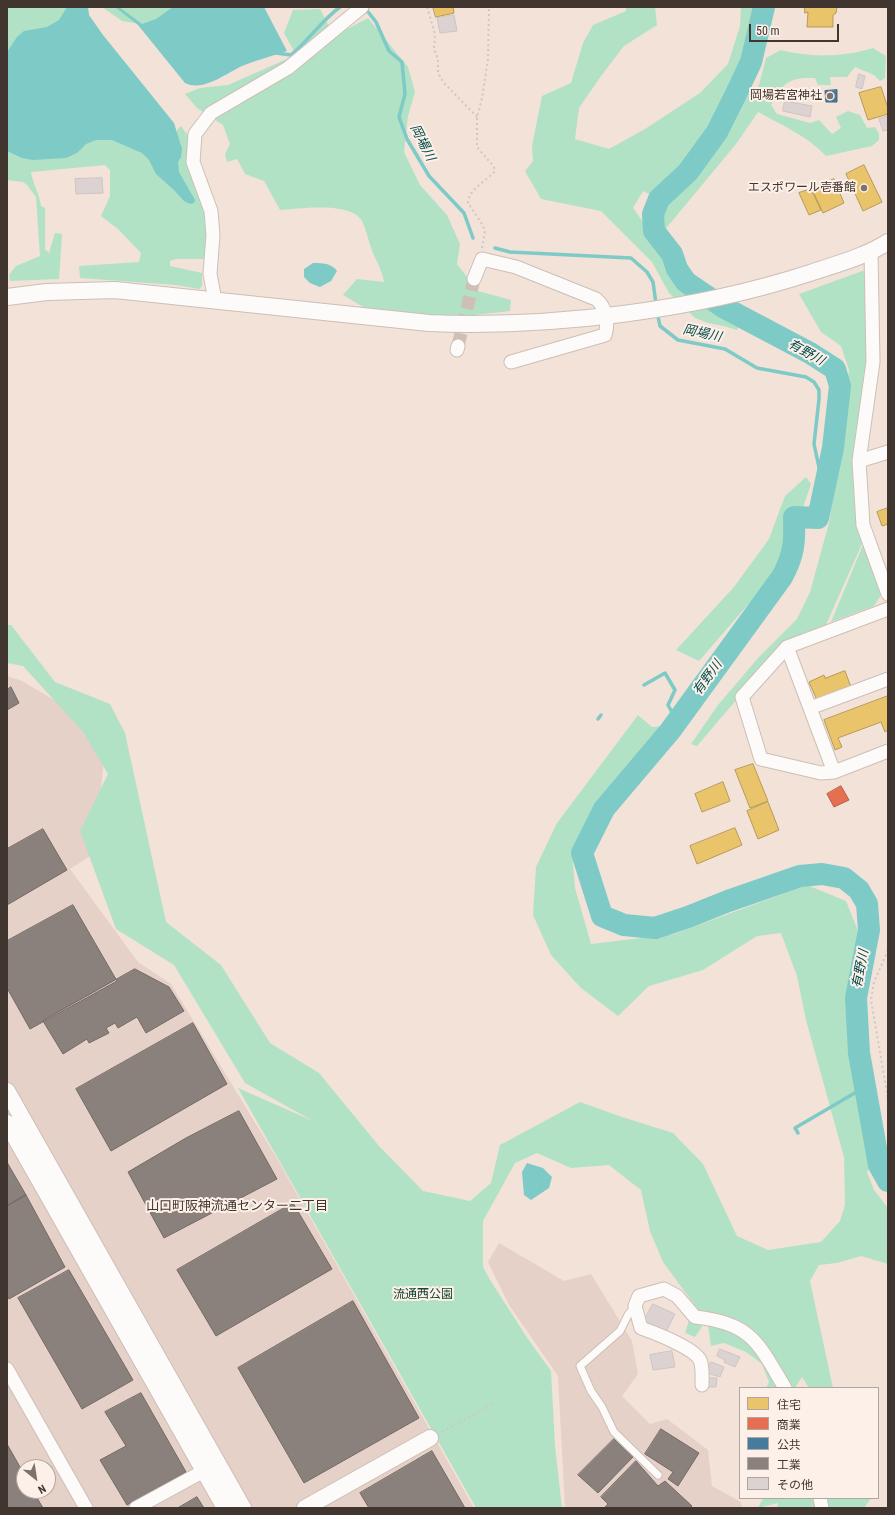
<!DOCTYPE html>
<html>
<head>
<meta charset="utf-8">
<style>
  body { margin:0 }
  #map { position:relative; width:895px; height:1515px; overflow:hidden; background:#f2e2d8; font-family:"Roboto Condensed","Noto Sans JP",sans-serif }
  canvas { display:block }
  .frame { position:absolute; inset:0; border:8px solid #41362f; pointer-events:none }
  .legend { position:absolute; left:739px; top:1387px; width:140px; height:112px; box-sizing:border-box; background:#fcf0e9; border:1px solid #b1a69f; margin:0; padding:5px 7px; list-style:none; font-size:12px; color:#41362f }
  .legend li { display:flex; align-items:center; gap:8px; height:20px }
  .legend b { width:20px; border:1px solid #b1a69f }
  .north { position:absolute; left:16px; top:1459px; width:40px; height:40px; box-sizing:border-box; background:#fcf0e9; border:1px solid #b1a69f; border-radius:50%; rotate:150deg; font-size:11px; font-weight:700; line-height:16px; text-align:center; color:#41362f }
  .north::after { content:''; display:block; margin:auto; width:14px; height:18px; background:#7f726a; clip-path:polygon(50% 0,100% 100%,50% 72%,0 100%) }
  .scale { position:absolute; left:749px; top:24px; width:90px; height:18px; box-sizing:border-box; border:2px solid #41362f; border-top:0; padding-left:5px; font-size:12px; line-height:14px; white-space:nowrap; color:#41362f; -webkit-text-stroke:3px #fcf0e9; paint-order:stroke }
</style>
</head>
<body>
<div id="map">
<canvas width="895" height="1515"></canvas>
<div class="frame"></div>
<ul class="legend">
<li><b style="height:11px;background:#e9c46a"></b>住宅</li>
<li><b style="height:11px;background:#e76f51"></b>商業</li>
<li><b style="height:11px;background:#457b9d"></b>公共</li>
<li><b style="height:11px;background:#8a817c"></b>工業</li>
<li><b style="height:11px;background:#dcd2d2"></b>その他</li>
</ul>
<div class="north">N</div>
<div class="scale">50 m</div>
</div>
<script>
const ctx = document.querySelector('canvas').getContext('2d');
ctx.lineJoin = 'round';
function fillPath(path, color) {
  ctx.fillStyle = color;
  ctx.fill(path, 'evenodd');
}
function stroke(path, color, width, dash) {
  ctx.strokeStyle = color;
  ctx.lineWidth = width;
  ctx.lineCap = dash ? 'butt' : 'round';
  ctx.setLineDash(dash || []);
  ctx.stroke(path);
}
function drawText(font, color, halo, rows, align = 'center') {
  ctx.font = font + ' "Roboto Condensed","Noto Sans JP",sans-serif';
  ctx.lineWidth = 4;
  ctx.setLineDash([]);
  ctx.textBaseline = 'middle';
  ctx.strokeStyle = halo;
  ctx.fillStyle = color;
  for (const [text, x, y, turn = 0] of rows) {
    ctx.save();
    ctx.translate(x, y);
    ctx.rotate((+turn || 0) * Math.PI / 180);
    ctx.textAlign = isNaN(turn) ? turn : align;
    if (halo) ctx.strokeText(text, 0, 0);
    ctx.fillText(text, 0, 0);
    ctx.restore();
  }
}
fillPath(new Path2D(`
  M 7,676 L 22,681 L 68,708 L 104,759 L 95,853 L 70,869 L 138,962 L 171,984 L 276,1157 L 474,1508 L 7,1508 ZM 24,1467 L 48,1467 L 48,1491 L 24,1491 Z
  M 499,1243 L 564,1281 L 591,1274 L 632,1341 L 638,1374 L 622,1396 L 650,1424 L 667,1419 L 708,1450 L 712,1486 L 741,1502 L 742,1508 L 565,1508 L 558,1376 L 509,1305 L 488,1262 Z`), '#e6d1c8');
fillPath(new Path2D(`
  M 7,7 L 70,7 L 61,25 L 7,56 Z
  M 102,7 L 221,7 L 154,26 L 122,21 Z
  M 626,7 L 655,7 L 657,25 L 624,46 L 601,76 L 579,108 L 575,139 L 609,149 L 645,129 L 700,93 L 728,64 L 740,26 L 741,7 L 771,7 L 757,54 L 741,88 L 752,93 L 759,85 L 766,58 L 781,50 C 811,58 844,57 873,48 L 886,56 L 885,78 L 880,81 L 874,75 L 855,67 L 847,77 L 830,77 L 831,85 L 818,85 L 815,78 C 788,77 783,83 771,105 L 777,114 L 810,123 L 819,120 L 832,134 L 841,128 L 836,117 L 848,111 L 860,115 L 867,128 L 875,127 L 879,134 L 879,140 L 872,146 L 826,156 C 808,136 781,125 758,112 L 736,144 L 663,232 L 648,216 L 653,196 L 643,191 L 633,208 L 667,256 L 671,278 L 741,321 L 737,330 L 724,326 L 708,323 L 695,318 L 669,293 L 652,262 L 601,211 L 541,199 L 525,171 L 533,161 L 532,146 L 542,96 L 571,83 L 583,43 L 593,25 L 626,11 Z
  M 320,9 L 334,36 L 368,18 L 408,67 L 415,92 L 408,116 L 404,152 L 420,185 L 447,215 L 460,244 L 457,264 L 478,291 L 511,300 L 510,311 L 457,317 L 404,314 L 365,308 L 343,295 L 357,279 L 384,282 C 381,267 376,261 371,248 C 368,239 366,229 362,221 C 350,201 299,209 280,210 L 264,181 L 245,174 L 237,159 L 227,162 L 225,154 L 230,144 L 223,125 L 197,108 L 185,94 L 200,88 L 228,85 L 296,55 L 284,33 L 293,10 Z
  M 181,126 L 191,140 L 207,211 L 207,259 L 176,259 L 170,261 L 170,266 L 202,273 L 202,286 L 199,289 L 176,285 L 80,278 L 79,266 L 139,262 L 141,253 L 118,229 L 101,216 L 110,196 L 110,170 L 105,165 L 31,172 C 33,184 40,196 41,206 L 45,208 L 45,249 L 49,253 L 55,233 L 62,234 L 59,279 L 10,281 L 9,275 L 16,266 L 40,256 L 36,197 L 27,185 L 23,182 L 7,180 L 7,147 L 96,130 L 174,164 L 177,130 Z
  M 865,270 L 868,360 L 860,410 L 865,537 L 825,627 L 784,644 L 697,746 L 691,744 L 718,705 L 759,657 L 797,619 L 810,592 L 829,523 L 843,428 L 849,370 L 841,346 L 821,332 L 799,294 Z
  M 806,477 L 811,484 L 784,563 L 699,661 L 676,650 L 734,587 L 769,539 L 785,496 Z
  M 865,540 L 883,592 L 874,606 L 831,622 Z
  M 7,625 L 11,625 L 55,682 L 110,704 L 125,733 L 166,922 L 221,965 L 270,1043 L 319,1073 L 379,1146 L 423,1191 L 470,1201 L 491,1183 L 500,1145 L 580,1102 L 619,1116 L 673,1133 L 703,1164 L 737,1236 L 768,1250 L 821,1242 L 840,1221 L 845,1205 L 844,1157 L 806,1020 L 797,976 L 781,933 L 757,936 L 703,970 L 649,986 L 618,1016 L 581,988 L 551,955 L 533,915 L 536,867 L 557,823 L 638,715 L 652,727 L 664,726 L 596,814 L 572,851 L 575,888 L 591,944 L 674,934 L 807,885 L 846,901 L 858,931 L 853,975 L 850,1057 L 873,1164 L 867,1172 L 874,1190 L 888,1208 L 888,1264 L 861,1256 L 837,1263 L 819,1265 L 810,1281 L 833,1388 L 809,1388 L 802,1377 L 795,1388 L 766,1388 L 769,1382 L 762,1364 L 746,1352 L 724,1343 L 711,1346 L 708,1325 L 703,1325 L 695,1337 L 685,1333 L 694,1304 L 663,1262 L 650,1231 L 641,1190 L 609,1165 L 571,1168 L 537,1153 L 515,1163 L 483,1221 L 483,1267 L 490,1280 L 528,1339 L 551,1371 L 555,1446 L 562,1508 L 476,1508 L 238,1088 L 313,1121 L 245,1083 L 174,965 L 116,929 L 80,831 L 108,774 L 83,732 L 23,666 L 7,663 Z
  M 763,1498 L 871,1498 L 864,1508 L 777,1508 L 778,1503 L 758,1508 Z`), '#b2e2c6');
fillPath(new Path2D(`
  M 67,7 L 88,7 L 89,15 L 103,35 L 174,123 L 182,149 L 181,157 L 178,162 L 179,172 L 195,200 L 194,203 L 190,204 L 184,201 L 174,190 L 156,174 L 149,160 L 142,153 L 112,140 L 96,140 L 86,144 L 77,153 L 66,158 L 33,160 L 22,158 L 7,151 L 7,52 L 17,37 L 24,31 L 47,27 L 59,20 Z
  M 115,7 L 119,7 L 142,24 L 156,19 L 173,7 L 264,7 L 287,51 C 272,56 257,60 242,66 C 225,74 203,92 185,83 L 138,25 Z
  M 313,263 C 323,263 331,263 337,271 L 331,281 L 320,287 L 310,283 L 304,277 L 304,269 Z
  M 527,1163 L 543,1168 L 552,1177 L 549,1188 L 531,1200 L 524,1195 L 522,1172 Z`), '#7ecac6');
const homes = new Path2D(`
  M 433,7 L 453,7 L 454,13 L 436,17 Z
  M 805,7 L 837,7 L 836,13 L 833,15 L 833,27 L 807,27 L 808,12 L 805,13 Z
  M 881,87 L 888,108 L 888,114 L 868,120 L 859,93 Z
  M 864,165 L 882,202 L 863,211 L 846,174 Z
  M 834,179 L 844,203 L 823,213 L 812,189 Z
  M 811,189 L 821,210 L 809,215 L 799,193 Z
  M 888,508 L 888,524 L 882,526 L 877,512 Z
  M 845,671 L 851,687 L 817,700 L 809,682 L 824,675 L 825,678 Z
  M 888,696 L 888,730 L 885,732 L 881,722 L 838,738 L 842,747 L 835,750 L 824,720 Z
  M 753,764 L 768,801 L 750,808 L 735,770 Z
  M 723,782 L 730,801 L 702,812 L 695,794 Z
  M 768,802 L 779,830 L 758,839 L 747,811 Z
  M 735,828 L 742,845 L 697,864 L 690,846 Z`);
fillPath(homes, '#e9c46a');
stroke(homes, '#b79958', 1);
const shops = new Path2D(`
  M 841,786 L 849,800 L 834,807 L 827,794 Z`);
fillPath(shops, '#e76f51');
stroke(shops, '#b55e47', 1);
const public = new Path2D(`
  M 837,90 L 837,102 L 826,102 L 825,91 Z`);
fillPath(public, '#457b9d');
stroke(public, '#44667c', 1);
const industry = new Path2D(`
  M 11,687 L 19,703 L 7,710 L 7,690 Z
  M 43,829 L 67,870 L 7,905 L 7,849 Z
  M 73,905 L 117,981 L 30,1029 L 7,988 L 7,941 Z
  M 135,969 L 169,987 L 184,1011 L 146,1033 L 137,1017 L 118,1028 L 115,1023 L 106,1028 L 109,1033 L 89,1043 L 87,1039 L 63,1054 L 43,1021 Z
  M 193,1023 L 227,1084 L 111,1151 L 76,1089 Z
  M 239,1111 L 277,1179 L 164,1238 L 128,1172 L 186,1138 Z
  M 8,1164 L 26,1195 L 7,1206 L 7,1165 Z
  M 26,1195 L 65,1267 L 9,1299 L 7,1295 L 7,1206 Z
  M 293,1203 L 332,1269 L 216,1336 L 177,1270 Z
  M 69,1270 L 133,1380 L 82,1409 L 18,1298 Z
  M 353,1301 L 419,1418 L 304,1483 L 238,1368 Z
  M 141,1393 L 186,1472 L 127,1505 L 100,1460 L 126,1446 L 105,1412 Z
  M 661,1429 L 699,1453 L 678,1486 L 668,1479 L 673,1472 L 645,1454 Z
  M 614,1439 L 633,1457 L 598,1493 L 578,1475 Z
  M 7,1444 L 24,1474 L 24,1491 L 33,1491 L 43,1508 L 7,1508 Z
  M 432,1451 L 465,1508 L 369,1508 L 360,1493 Z
  M 636,1461 L 658,1486 L 665,1481 L 692,1506 L 689,1508 L 604,1508 L 608,1504 L 601,1497 Z
  M 197,1497 L 204,1508 L 178,1508 Z`);
fillPath(industry, '#8a817c');
stroke(industry, '#746a65', 1);
stroke(new Path2D(`
  M 365,8 L 376,22 L 389,51 L 402,62 L 405,94 L 399,117 L 407,139 L 429,176 L 464,213 L 473,238
  M 276,53 L 291,55 C 309,40 321,21 340,7
  M 495,248 L 510,252 L 631,258 L 647,272 L 653,282 L 656,304
  M 657,312 L 660,326 L 678,340 L 725,349 L 757,368 L 806,377 L 814,382 L 819,390 L 819,399 L 814,444 L 824,491
  M 644,685 L 665,673 L 675,690 L 668,705 L 673,714 L 678,718
  M 598,719 L 601,715
  M 798,1133 L 795,1128 L 865,1087`), '#7ecac6', 3.5);
stroke(new Path2D(`
  M 764,7 L 751,62 L 735,96 L 717,132 L 688,172 L 659,199 L 653,214 L 654,231 L 672,254 L 677,269 L 686,282 L 723,307 L 810,353 L 835,369 L 840,386 L 833,448 L 818,518 L 794,517 C 795,542 794,555 782,577 L 670,731 L 604,809 L 582,853 L 602,916 L 624,925 L 655,928 L 688,917 L 728,901 L 800,876 L 822,874 L 844,878 L 859,890 L 867,904 L 869,930 L 856,998 L 859,1053 L 879,1165 L 888,1181`), '#7ecac6', 22);
const building = new Path2D(`
  M 454,15 L 457,31 L 440,33 L 437,18 Z
  M 859,74 L 865,76 L 862,89 L 856,87 Z
  M 785,101 L 812,106 L 810,117 L 783,111 Z
  M 888,116 L 888,130 L 883,131 L 879,119 Z
  M 102,178 L 103,193 L 76,194 L 75,179 Z
  M 653,1304 L 675,1314 L 666,1332 L 644,1321 Z
  M 720,1349 L 740,1357 L 735,1367 L 724,1362 L 725,1360 L 717,1356 Z
  M 672,1351 L 675,1367 L 653,1370 L 650,1355 Z
  M 711,1362 L 724,1367 L 720,1377 L 707,1373 Z
  M 709,1378 L 717,1378 L 716,1387 L 708,1387 Z`);
fillPath(building, '#dcd2d2');
stroke(building, '#cec4c5', 1);
stroke(new Path2D(`
  M 458,346 L 474,279`), '#cfc0b6', 13, [13, 6]);
const service = new Path2D(`
  M 635,1306 L 628,1315 L 620,1331 L 580,1366 L 591,1391 L 602,1407 L 614,1432 L 658,1475`);
const minor = new Path2D(`
  M 871,252 L 873,362 L 859,461 L 863,525 L 888,594
  M 474,279 L 482,259 L 516,267 L 596,299 C 606,307 609,322 605,335 L 511,362
  M 215,300 L 210,274 L 213,235 L 211,211 L 193,162 L 195,134 L 211,113 L 288,68 L 362,7
  M 457,350 L 458,346
  M 859,461 L 888,452
  M 888,609 L 787,647 L 742,697 L 761,759 L 821,773 L 834,772 L 888,751
  M 787,647 L 834,772
  M 810,708 L 888,679
  M 7,1369 L 86,1508
  M 702,1385 C 702,1378 703,1367 700,1360 C 694,1348 655,1333 641,1328 L 635,1306 L 639,1296 L 664,1289 L 677,1296 L 695,1317 C 752,1323 758,1343 785,1388
  M 820,1498 L 822,1508
  M 136,1508 L 213,1466`);
const tertiary = new Path2D(`
  M 7,297 L 47,292 L 115,290 L 429,323 C 551,328 693,311 810,273 C 837,264 864,257 888,242
  M 7,1091 L 243,1508
  M 7,1123 L 225,1508
  M 305,1508 L 430,1438`);
stroke(service, '#ccbfb7', 9);
stroke(minor, '#ccbfb7', 15);
stroke(tertiary, '#ccbfb7', 18);
stroke(new Path2D(`
  M 427,7 L 435,34 L 434,49 L 438,59 L 438,73 L 444,83 L 477,117
  M 482,248 L 485,231 L 482,224 L 468,203 C 468,190 486,181 494,172 L 494,167 L 477,147 L 477,117 L 482,98 L 488,59 L 489,7
  M 888,950 L 874,982 L 871,1000 L 888,1099
  M 442,1432 L 494,1403`), '#cec8c5', 2, [2, 3]);
stroke(service, '#fdfbf9', 7);
stroke(minor, '#fdfbf9', 13);
stroke(tertiary, '#fdfbf9', 16);
for (const [x, y, r, color] of [
  [830,96,4,"#7f726a"],
  [864,188,4,"#7f726a"]
]) {
  const dot = new Path2D();
  dot.arc(x, y, r, 0, 2 * Math.PI);
  ctx.fillStyle = color;
  ctx.fill(dot);
  stroke(dot, '#fcf0e9', 1.5);
}
drawText('12px', '#41362f', '#fcf0e9', [
  ["岡場若宮神社",822,96],
  ["エスポワール壱番館",856,188]
], 'right');
drawText('12px', '#134633', '#fcf0e9', [
  ["流通西公園",423,1295]
]);
drawText('italic 13px', '#004949', '#fcf0e9', [
  ["岡場川",422,143,63],
  ["岡場川",702,334,12],
  ["有野川",806,353,29],
  ["有野川",708,678,-54],
  ["有野川",861,969,-79]
]);
drawText('13px', '#41362f', '#fcf0e9', [
  ["山口町阪神流通センター二丁目",237,1207]
]);
</script>
</body>
</html>
